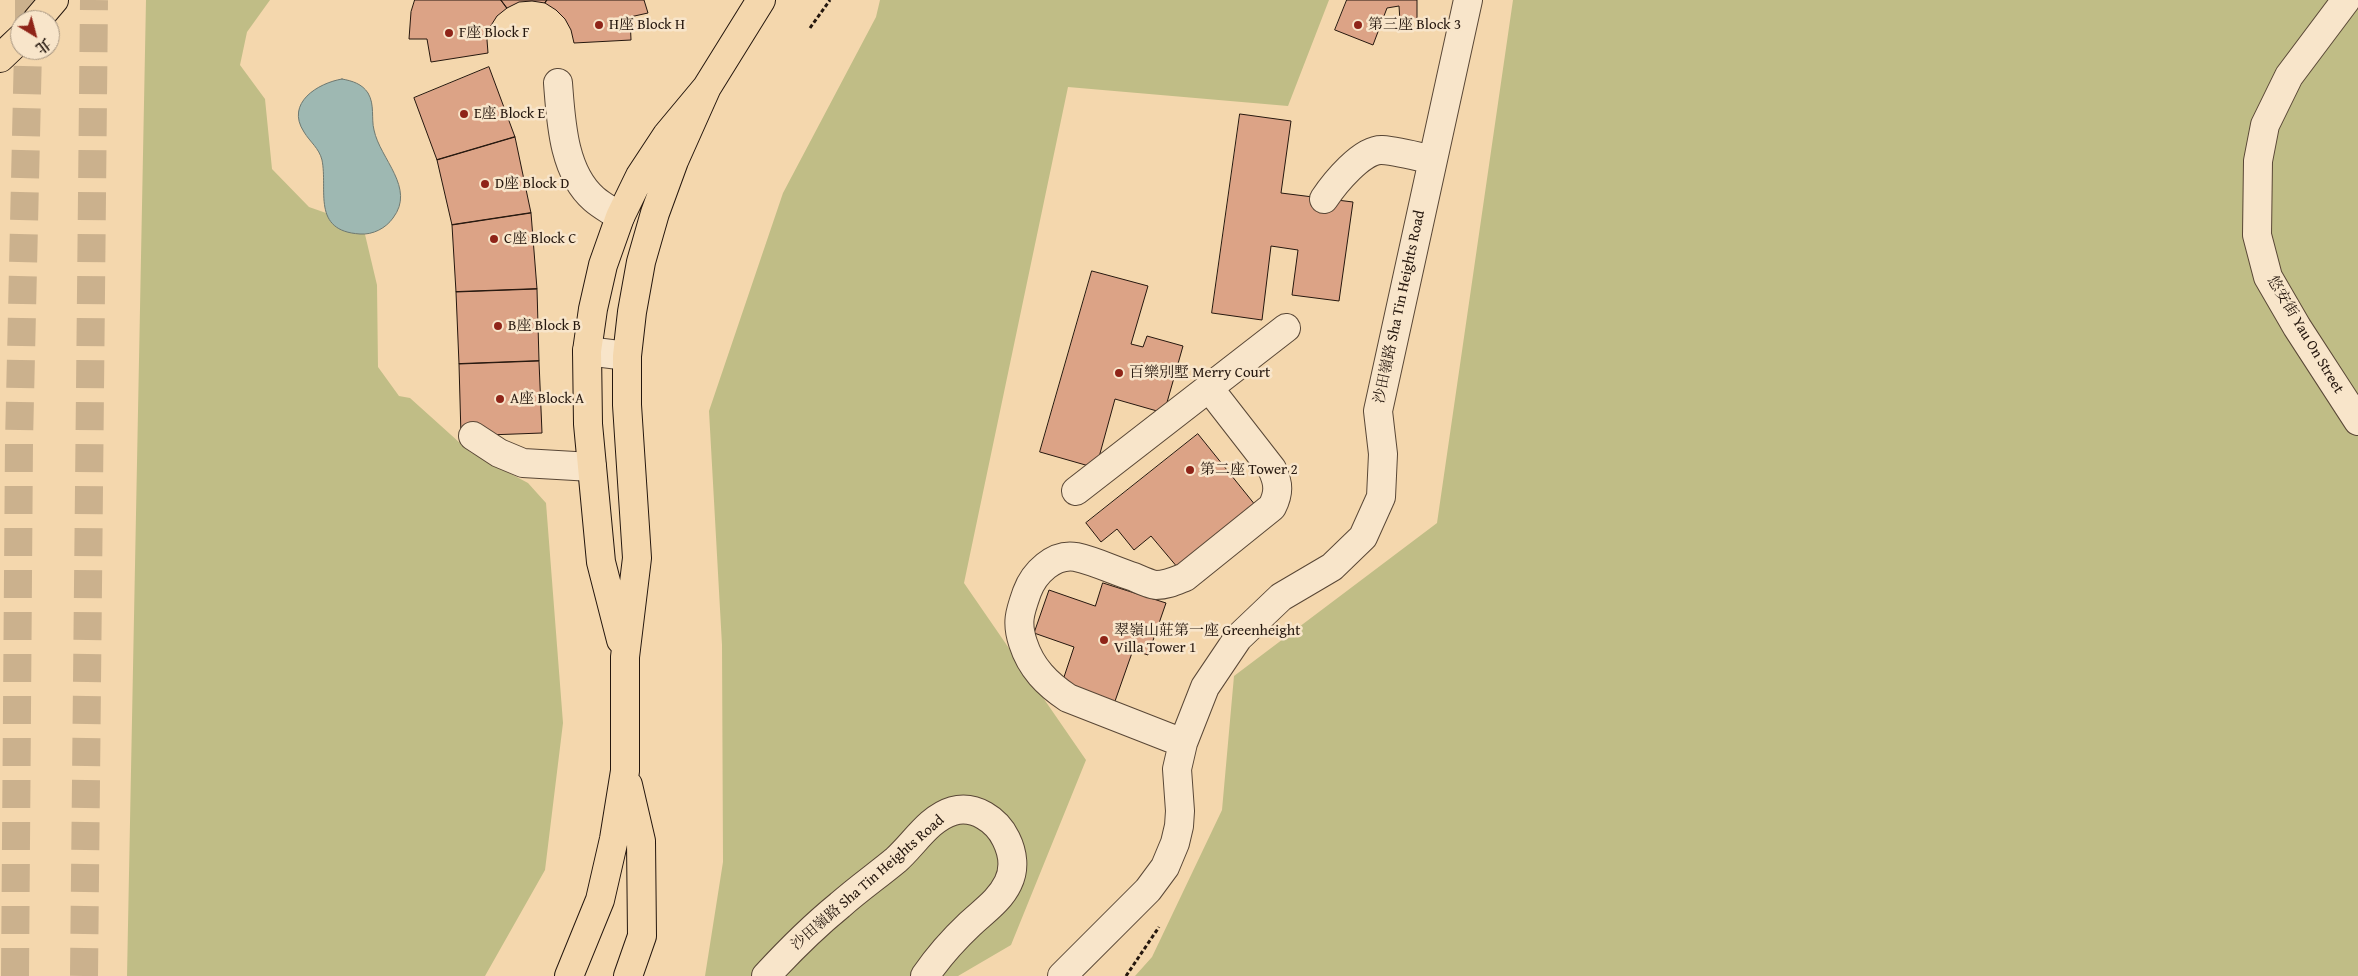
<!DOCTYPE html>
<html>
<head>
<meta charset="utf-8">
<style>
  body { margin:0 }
  #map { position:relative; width:2358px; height:976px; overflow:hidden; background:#f4d7ad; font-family:"Gentium Book Plus","Noto Serif TC",serif }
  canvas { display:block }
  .north { position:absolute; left:10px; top:10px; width:50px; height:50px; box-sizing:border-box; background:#f8e5ca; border:1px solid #a4937f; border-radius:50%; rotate:143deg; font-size:14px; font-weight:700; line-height:20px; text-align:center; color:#25170e }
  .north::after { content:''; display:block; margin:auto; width:18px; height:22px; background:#8f2418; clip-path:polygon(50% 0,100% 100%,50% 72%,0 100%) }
</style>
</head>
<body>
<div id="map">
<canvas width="2358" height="976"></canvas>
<div class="north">北</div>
</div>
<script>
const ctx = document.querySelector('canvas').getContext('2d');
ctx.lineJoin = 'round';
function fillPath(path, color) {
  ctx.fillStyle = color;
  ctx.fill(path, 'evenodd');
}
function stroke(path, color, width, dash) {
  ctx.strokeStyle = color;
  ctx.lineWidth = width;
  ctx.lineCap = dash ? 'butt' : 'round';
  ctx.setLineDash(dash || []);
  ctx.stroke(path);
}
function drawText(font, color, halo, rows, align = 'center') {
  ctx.font = font + ' "Gentium Book Plus","Noto Serif TC",serif';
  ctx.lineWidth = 5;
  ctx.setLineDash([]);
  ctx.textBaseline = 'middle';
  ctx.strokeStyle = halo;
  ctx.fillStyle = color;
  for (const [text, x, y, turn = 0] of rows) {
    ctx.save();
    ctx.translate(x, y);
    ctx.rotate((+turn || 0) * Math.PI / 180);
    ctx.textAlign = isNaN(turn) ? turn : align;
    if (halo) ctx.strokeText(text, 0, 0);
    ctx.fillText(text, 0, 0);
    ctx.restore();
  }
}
fillPath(new Path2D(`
  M 146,0 L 270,0 L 247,32 L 240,65 L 265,99 L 272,169 L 309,207 L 363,226 L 377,285 L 378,367 L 399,396 L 410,398 L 470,452 L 528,483 L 546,503 L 563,723 L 545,870 L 485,976 L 127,976 Z
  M 880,0 L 1329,0 L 1288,106 L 1068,87 L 964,583 L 1086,760 L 1011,945 L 958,976 L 705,976 L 723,862 L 722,645 L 709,411 L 783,193 L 876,17 Z
  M 1513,0 L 2358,0 L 2358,976 L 1135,976 L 1152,957 L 1222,810 L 1234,676 L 1437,523 Z`), '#c0bd86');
const water = new Path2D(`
  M 342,79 C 353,81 362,84 368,93 C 375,105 371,118 374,130 C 380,159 416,188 393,218 C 386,228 373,235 360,234 C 311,231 328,190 322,160 C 319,148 310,142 304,132 C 285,103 318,83 342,79 Z`);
fillPath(water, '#9eb8b2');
stroke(water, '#6e7870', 1);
const building = new Path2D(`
  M 415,0 L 501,0 L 507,8 L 497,16 L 490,27 L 487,40 L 488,53 L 431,62 L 427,39 L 409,39 L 411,12 Z
  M 501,0 L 547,0 L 545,3 L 532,1 L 519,2 L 507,8 Z
  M 547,0 L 644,0 L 648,13 L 630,17 L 631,40 L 574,43 L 571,30 L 565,19 L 556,10 L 545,3 Z
  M 1347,0 L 1417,0 L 1417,19 L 1400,21 L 1399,6 L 1387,8 L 1373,45 L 1335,30 Z
  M 489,67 L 515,137 L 437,160 L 414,98 Z
  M 1240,114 L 1291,121 L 1281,193 L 1353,202 L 1339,301 L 1292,295 L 1298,250 L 1271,246 L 1262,320 L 1212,313 Z
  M 515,137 L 531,213 L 452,225 L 437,160 Z
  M 531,213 L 537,289 L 456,292 L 452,225 Z
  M 1092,271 L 1148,286 L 1131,344 L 1143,347 L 1147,336 L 1183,346 L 1164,413 L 1115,399 L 1096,468 L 1040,452 Z
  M 537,289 L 539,361 L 459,364 L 456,292 Z
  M 539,361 L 542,433 L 461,436 L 459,364 Z
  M 1198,434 L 1256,506 L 1178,568 L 1151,536 L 1134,550 L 1117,529 L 1101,542 L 1086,523 Z
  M 1103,583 L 1166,603 L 1148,655 L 1133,650 L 1114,704 L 1061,686 L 1074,647 L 1034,633 L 1049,590 L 1095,606 Z`);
fillPath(building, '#dca386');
stroke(building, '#25170e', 1);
stroke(new Path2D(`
  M 29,20 L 29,0
  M 15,976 L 19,442 L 28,50
  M 84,976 L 94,0`), '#cbb18d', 28, [28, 14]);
const minor = new Path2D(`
  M 2346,0 L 2289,76 L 2265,125 L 2258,161 L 2257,235 L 2268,277 L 2297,327 L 2358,421
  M 558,83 C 561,121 563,172 594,199 C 602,206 612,211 620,217
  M 1324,199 C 1334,184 1362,149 1382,150 C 1398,151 1416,156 1432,160
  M 587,351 L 627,356
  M 473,436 L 499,453 L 523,463 L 592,467
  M 1076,491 L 1286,328
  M 1183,743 L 1068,698 C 1047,684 1031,668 1023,643 C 1016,622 1020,612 1027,592 C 1034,573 1054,553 1076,557 C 1095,561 1115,571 1134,577 C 1141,580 1149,584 1156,585 C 1167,585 1175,581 1185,577 L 1272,507 C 1279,493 1279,484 1272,469 L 1209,388
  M 766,976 C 789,951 813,927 840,905 C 858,889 878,875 896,860 C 914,844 929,818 953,811 C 975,805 997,820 1006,839 C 1013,853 1015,869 1008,883 C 1000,900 984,911 970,924 C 953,940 938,957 925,976
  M 1062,976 L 1148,890 L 1165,867 L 1175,843 L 1179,826 L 1180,811 L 1177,769 L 1183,743 L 1205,687 L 1238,638 L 1281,597 L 1332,567 L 1363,537 L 1381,497 L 1383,454 L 1378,411 L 1468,0`);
const major = new Path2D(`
  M 621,640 L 601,562 L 588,424 L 587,351 L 593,309 L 603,265 L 620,217 L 640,176 L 667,135 L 707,87 L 761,0
  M 569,976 L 600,900 L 614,839 L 625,771 L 625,657 L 637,558 L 627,405 L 627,356 L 632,312 L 641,262 L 655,213 L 674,161 L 707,87
  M 628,976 L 642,936 L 641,841 L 628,785`);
const highway = new Path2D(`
  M 37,20 L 54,0
  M 0,58 L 20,39`);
stroke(minor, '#594736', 30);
stroke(major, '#25170e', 30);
stroke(highway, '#25170e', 30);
stroke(new Path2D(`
  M 810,28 L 830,0
  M 1126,976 L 1159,927`), '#25170e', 3, [4, 2.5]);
stroke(minor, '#f8e5ca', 28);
stroke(major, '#f4d7ad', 28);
stroke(highway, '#f4d7ad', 28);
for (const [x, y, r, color] of [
  [599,25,5,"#8f2418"],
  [1358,25,5,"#8f2418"],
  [449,33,5,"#8f2418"],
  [464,114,5,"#8f2418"],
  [485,184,5,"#8f2418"],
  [494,239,5,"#8f2418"],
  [498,326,5,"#8f2418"],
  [1119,373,5,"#8f2418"],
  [500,399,5,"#8f2418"],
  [1190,470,5,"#8f2418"],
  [1104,640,5,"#8f2418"]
]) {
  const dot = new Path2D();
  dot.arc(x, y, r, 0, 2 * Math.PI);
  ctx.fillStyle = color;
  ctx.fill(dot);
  stroke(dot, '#f8e5ca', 2);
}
drawText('15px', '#25170e', '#f8e5ca', [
  ["H座 Block H",609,25],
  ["第三座 Block 3",1368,25],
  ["F座 Block F",459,33],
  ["E座 Block E",474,114],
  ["D座 Block D",495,184],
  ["C座 Block C",504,239],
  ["B座 Block B",508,326],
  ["百樂別墅 Merry Court",1129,373],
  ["A座 Block A",510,399],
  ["第二座 Tower 2",1200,470],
  ["翠嶺山莊第一座 Greenheight",1114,631],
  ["Villa Tower 1",1114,648]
], 'left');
drawText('15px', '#25170e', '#f8e5ca', [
  ["沙田嶺路 Sha Tin Heights Road",1400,307,-78],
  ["悠安街 Yau On Street",2305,335,59],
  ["沙田嶺路 Sha Tin Heights Road",868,883,-41]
]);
</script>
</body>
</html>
